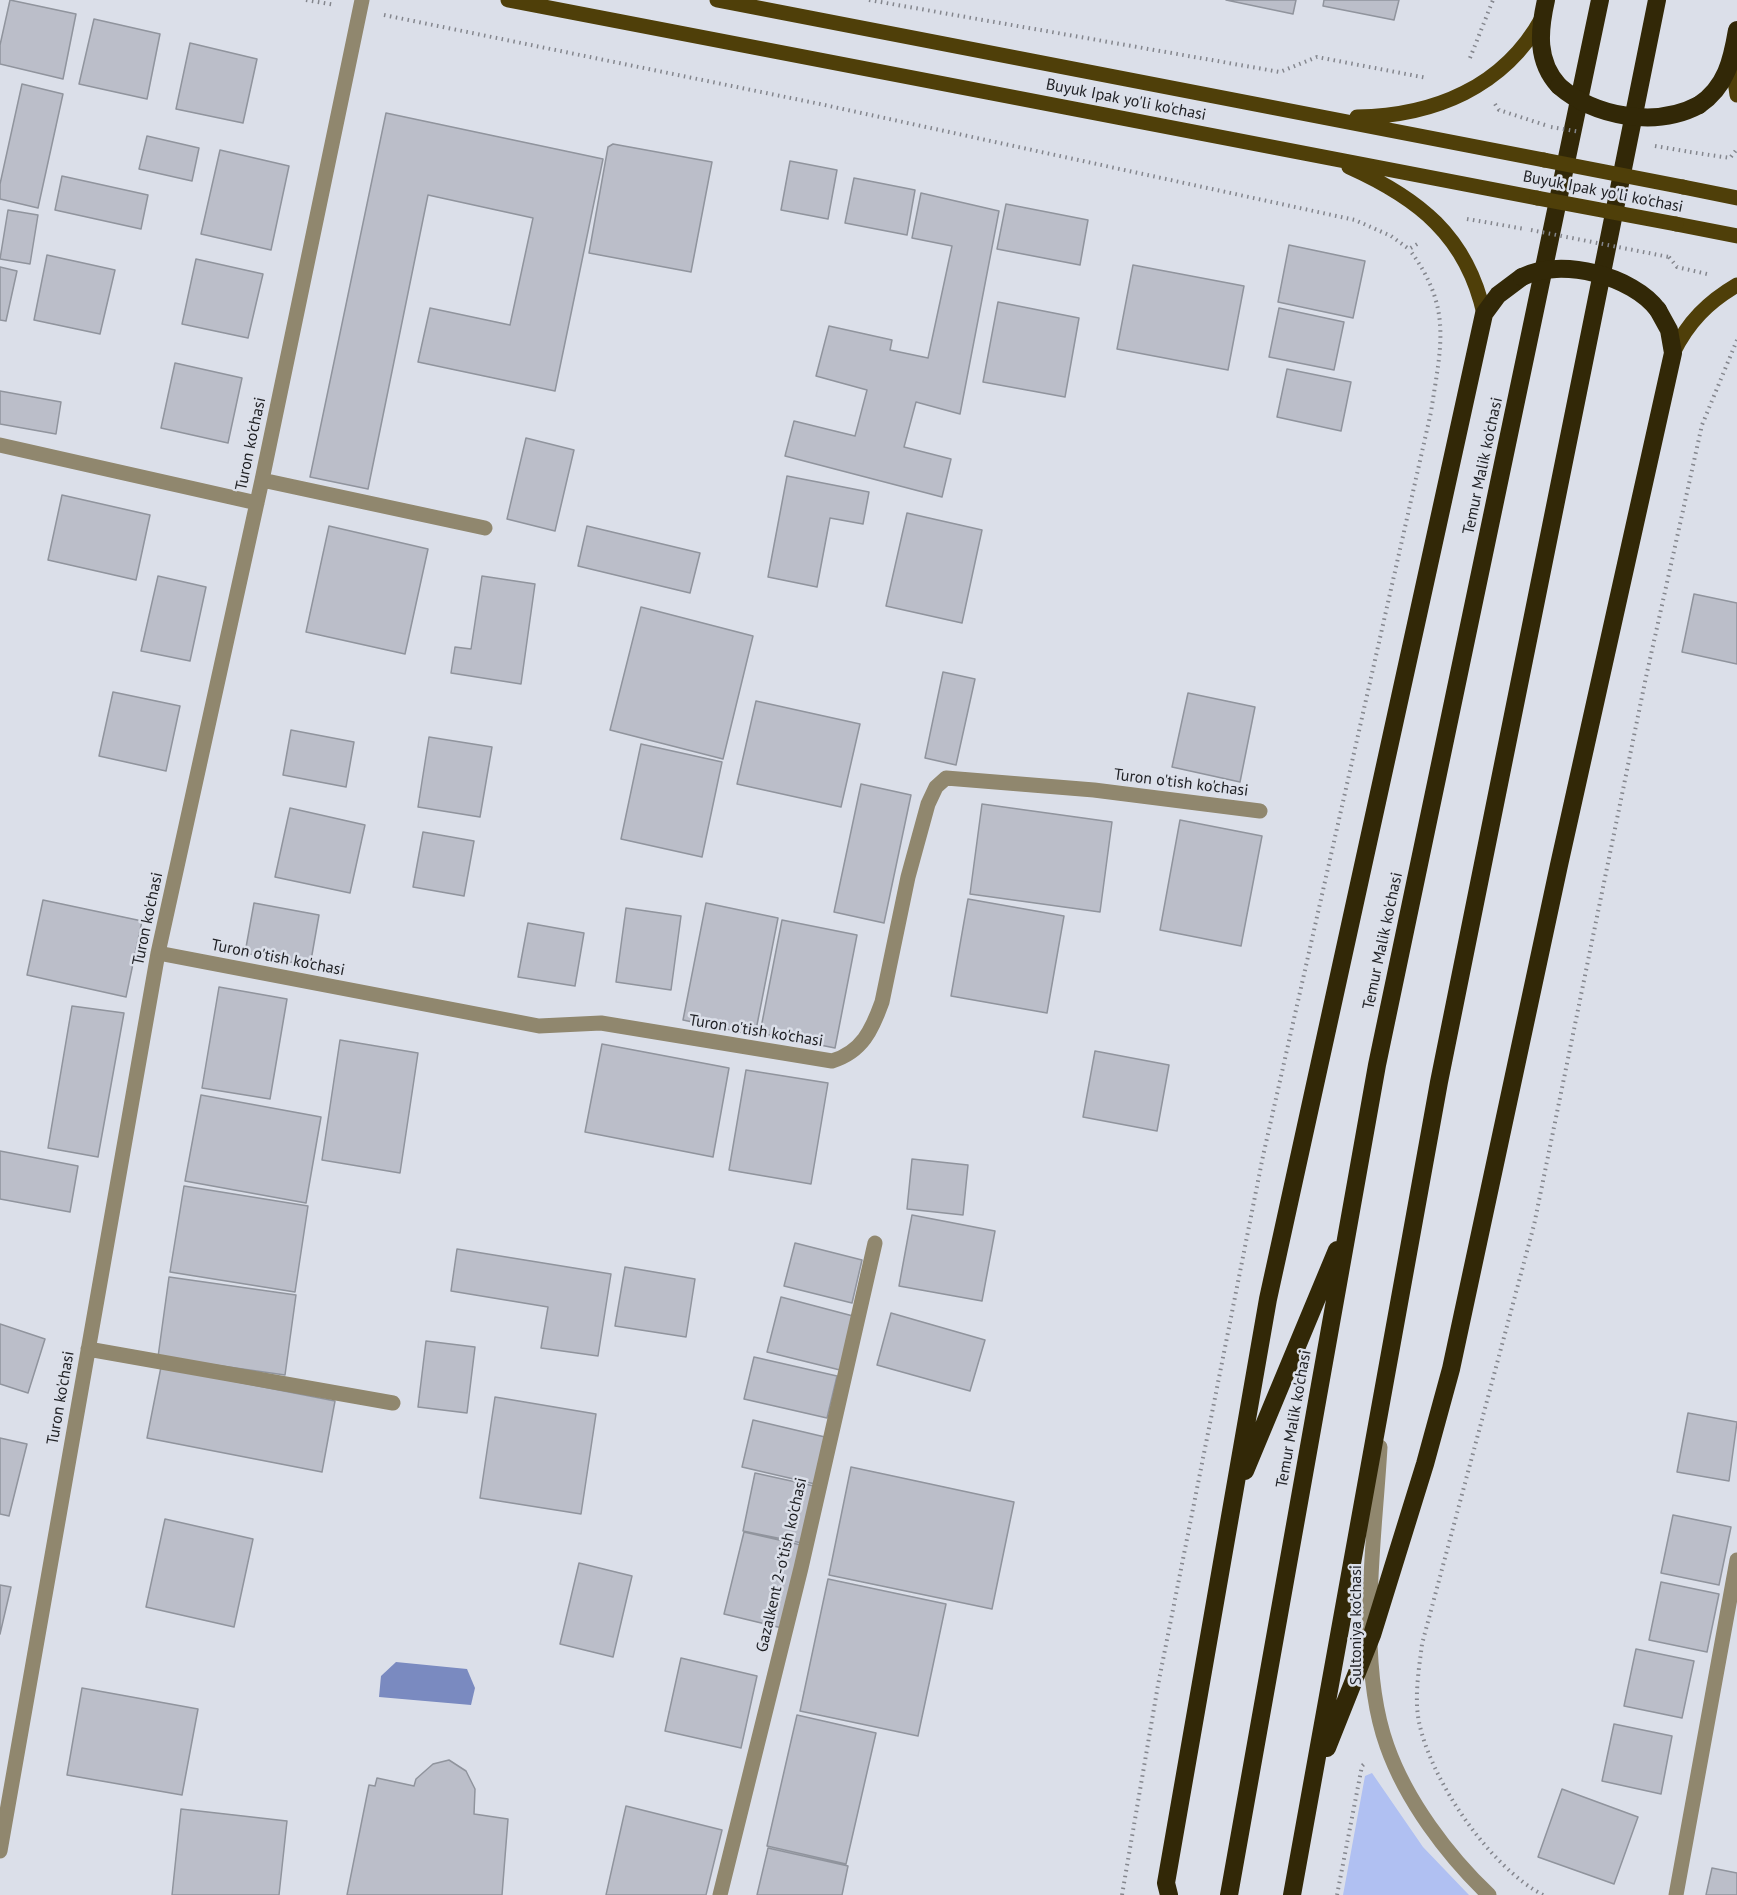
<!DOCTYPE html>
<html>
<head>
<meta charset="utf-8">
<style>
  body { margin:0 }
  canvas { display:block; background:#dbdfe9 }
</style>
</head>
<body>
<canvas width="1737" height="1895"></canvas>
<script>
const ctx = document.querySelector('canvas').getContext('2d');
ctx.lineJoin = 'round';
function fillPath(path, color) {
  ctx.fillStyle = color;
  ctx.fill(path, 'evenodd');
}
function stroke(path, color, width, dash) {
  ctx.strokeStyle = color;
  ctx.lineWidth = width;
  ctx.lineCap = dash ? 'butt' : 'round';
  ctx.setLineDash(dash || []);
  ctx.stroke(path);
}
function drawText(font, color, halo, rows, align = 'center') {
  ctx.font = font + ' "PT Sans",sans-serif';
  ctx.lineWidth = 5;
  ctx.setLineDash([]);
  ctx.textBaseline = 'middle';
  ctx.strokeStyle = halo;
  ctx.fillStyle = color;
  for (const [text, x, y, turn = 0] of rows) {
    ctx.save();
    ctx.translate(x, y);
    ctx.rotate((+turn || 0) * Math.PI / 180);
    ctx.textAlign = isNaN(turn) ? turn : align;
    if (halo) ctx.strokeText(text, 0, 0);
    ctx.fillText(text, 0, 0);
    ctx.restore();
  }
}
fillPath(new Path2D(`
  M 1372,1773 L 1423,1847 L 1469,1895 L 1343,1895 L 1365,1776 Z`), '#b0c0f2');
fillPath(new Path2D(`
  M 396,1662 L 467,1669 L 475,1688 L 471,1705 L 379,1697 L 381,1676 Z`), '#7a8ac0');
const building = new Path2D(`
  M 10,0 L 76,14 L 63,79 L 0,64 L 0,45 Z
  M 1226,0 L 1296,0 L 1293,14 Z
  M 1324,0 L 1399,0 L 1394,20 L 1323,6 Z
  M 94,19 L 160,34 L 147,99 L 79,84 Z
  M 190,43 L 257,59 L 243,123 L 176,109 Z
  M 22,84 L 63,94 L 38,208 L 0,199 L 0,184 Z
  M 386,113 L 603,159 L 555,391 L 418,362 L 430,308 L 510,325 L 533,218 L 428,195 L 368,489 L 310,477 Z
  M 147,136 L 199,148 L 192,181 L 139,169 Z
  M 613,144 L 712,162 L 691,272 L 589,253 L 608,147 Z
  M 220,150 L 289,166 L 271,250 L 201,234 Z
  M 790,161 L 837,170 L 828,219 L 781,210 Z
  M 62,176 L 148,195 L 141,229 L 55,210 Z
  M 854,178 L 915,190 L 907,235 L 845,223 Z
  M 921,193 L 999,211 L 960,414 L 916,402 L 904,447 L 951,459 L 942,497 L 785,456 L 794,421 L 855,436 L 867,390 L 816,376 L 829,326 L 892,340 L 890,350 L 928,358 L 952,246 L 912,238 Z
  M 1006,204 L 1088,220 L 1080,265 L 997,249 Z
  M 8,210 L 38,215 L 30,264 L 0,259 Z
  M 1289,245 L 1365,261 L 1353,318 L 1278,302 Z
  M 47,255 L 115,270 L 100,334 L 34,320 Z
  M 196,259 L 263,274 L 248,338 L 182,324 Z
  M 1133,265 L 1244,286 L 1228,370 L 1117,349 Z
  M 0,267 L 17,271 L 6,321 L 0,320 Z
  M 998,302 L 1079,318 L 1065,397 L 983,382 Z
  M 1279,308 L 1344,322 L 1334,370 L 1269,357 Z
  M 175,363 L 242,378 L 228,443 L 161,428 Z
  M 1287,369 L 1351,382 L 1341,431 L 1277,417 Z
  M 0,391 L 61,402 L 56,434 L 0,424 Z
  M 526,438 L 574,450 L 555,531 L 507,519 Z
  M 787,476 L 869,492 L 863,524 L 830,518 L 817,587 L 768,577 Z
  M 62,495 L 150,515 L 136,580 L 48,560 Z
  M 907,513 L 982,530 L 962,623 L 886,606 Z
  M 329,526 L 428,549 L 405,654 L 306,632 Z
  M 587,526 L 700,553 L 690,593 L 578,566 Z
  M 158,576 L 206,587 L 190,661 L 141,651 Z
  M 482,576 L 535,584 L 521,684 L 451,673 L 455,647 L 471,649 Z
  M 1694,594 L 1737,603 L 1737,664 L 1682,652 Z
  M 641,607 L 753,636 L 723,759 L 610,730 Z
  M 943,672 L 975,679 L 956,765 L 925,758 Z
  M 113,692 L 180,706 L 166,771 L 99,756 Z
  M 1188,693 L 1255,707 L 1240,782 L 1172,767 Z
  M 756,701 L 860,724 L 841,807 L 737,784 Z
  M 291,730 L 354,742 L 346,787 L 283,775 Z
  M 429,737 L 492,747 L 480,817 L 418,807 Z
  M 641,744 L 722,762 L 702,857 L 621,839 Z
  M 861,784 L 911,795 L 884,923 L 834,912 Z
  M 982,804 L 1112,822 L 1100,912 L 970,894 Z
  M 290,808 L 365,825 L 350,893 L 275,877 Z
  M 1180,820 L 1262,836 L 1241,946 L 1160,930 Z
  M 423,832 L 474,841 L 464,896 L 413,887 Z
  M 968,899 L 1064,916 L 1047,1013 L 951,996 Z
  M 43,900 L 142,921 L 126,997 L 27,975 Z
  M 254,903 L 319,915 L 310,966 L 245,953 Z
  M 706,903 L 778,918 L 755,1035 L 683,1020 Z
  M 626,908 L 681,916 L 671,990 L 616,982 Z
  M 782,920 L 857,935 L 835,1048 L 760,1033 Z
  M 528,923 L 584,933 L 575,986 L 518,977 Z
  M 219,987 L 287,999 L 270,1099 L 202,1088 Z
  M 72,1006 L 124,1013 L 98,1157 L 48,1148 Z
  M 340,1040 L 418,1053 L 400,1173 L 322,1160 Z
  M 602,1044 L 729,1068 L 713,1157 L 585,1132 Z
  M 1095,1051 L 1169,1065 L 1157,1131 L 1083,1117 Z
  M 746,1070 L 828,1083 L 811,1184 L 729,1170 Z
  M 201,1095 L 321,1117 L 306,1203 L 185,1181 Z
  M 0,1151 L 78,1166 L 70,1212 L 0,1199 Z
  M 912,1159 L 968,1165 L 963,1215 L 907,1209 Z
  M 184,1186 L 308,1206 L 295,1292 L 170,1272 Z
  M 912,1215 L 995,1231 L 982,1301 L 899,1286 Z
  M 795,1243 L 862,1260 L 852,1303 L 784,1286 Z
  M 457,1249 L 611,1274 L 598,1356 L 541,1348 L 548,1307 L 451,1291 Z
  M 625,1267 L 695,1279 L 686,1337 L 615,1326 Z
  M 169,1277 L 296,1295 L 285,1375 L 158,1357 Z
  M 781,1297 L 853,1316 L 840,1370 L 767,1352 Z
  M 891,1313 L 985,1340 L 970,1391 L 877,1365 Z
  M 0,1324 L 45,1339 L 28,1393 L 0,1384 Z
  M 426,1341 L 475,1347 L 467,1413 L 418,1407 Z
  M 754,1357 L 837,1376 L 827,1418 L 744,1399 Z
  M 161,1367 L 335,1401 L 322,1472 L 147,1438 Z
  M 495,1397 L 596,1414 L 581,1514 L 480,1498 Z
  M 1688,1413 L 1737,1422 L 1729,1481 L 1677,1472 Z
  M 753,1420 L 825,1437 L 815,1484 L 742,1467 Z
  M 0,1438 L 27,1444 L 9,1516 L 0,1514 Z
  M 851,1467 L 1014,1502 L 992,1609 L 829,1575 Z
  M 755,1473 L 814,1486 L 802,1543 L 743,1531 Z
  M 1673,1515 L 1731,1527 L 1719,1585 L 1661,1573 Z
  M 165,1519 L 253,1539 L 234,1627 L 146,1607 Z
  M 744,1532 L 801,1545 L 782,1628 L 724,1614 Z
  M 579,1563 L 632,1576 L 613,1657 L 560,1644 Z
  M 828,1579 L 946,1604 L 918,1736 L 800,1711 Z
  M 1661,1582 L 1719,1594 L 1707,1652 L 1649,1640 Z
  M 0,1585 L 11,1587 L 0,1634 Z
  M 1636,1649 L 1694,1661 L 1682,1718 L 1624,1706 Z
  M 681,1658 L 757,1676 L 741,1748 L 665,1731 Z
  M 82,1688 L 198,1709 L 182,1795 L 67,1775 Z
  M 797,1715 L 876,1733 L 846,1864 L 767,1846 Z
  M 1614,1724 L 1672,1736 L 1661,1794 L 1602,1781 Z
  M 449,1760 L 466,1771 L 475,1789 L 474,1814 L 508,1819 L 502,1895 L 347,1895 L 369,1785 L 375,1786 L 377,1778 L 414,1786 L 416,1779 L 433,1764 Z
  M 1562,1789 L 1638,1817 L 1614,1884 L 1538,1857 Z
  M 626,1806 L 722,1830 L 706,1895 L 606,1895 Z
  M 181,1809 L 287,1821 L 279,1895 L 172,1895 Z
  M 768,1848 L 848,1866 L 842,1895 L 757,1895 Z
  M 1712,1868 L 1737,1873 L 1737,1895 L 1706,1895 Z`);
fillPath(building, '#bbbec9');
stroke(building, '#90949d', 1.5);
stroke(new Path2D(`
  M 306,0 L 335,5
  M 869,0 L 1280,72 L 1317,57 L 1427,78
  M 384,15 L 820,104 L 1355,220 L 1391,236 L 1409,249 L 1419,243
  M 1470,58 L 1493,0
  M 1495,104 L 1499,110 L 1548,126
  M 1690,152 L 1730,158 L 1737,149
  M 1467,219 L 1525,229
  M 1669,257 L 1677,267 L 1707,274
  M 1122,1895 L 1158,1685 L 1263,1156 L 1431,412 C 1441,345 1453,308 1409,249
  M 1337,1895 L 1362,1766 L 1366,1762
  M 1543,1895 C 1490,1867 1431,1781 1419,1722 C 1414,1697 1419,1669 1422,1644 L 1534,1225 L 1646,677 L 1702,425 L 1737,340`), '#84868d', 4, [1.5, 4.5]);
stroke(new Path2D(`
  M 0,445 L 257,503
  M 262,480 L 485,528
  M 158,953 L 539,1026 L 601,1023 L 832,1061 C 862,1052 872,1030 882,1002 L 908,877 L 928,804 L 936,787 L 946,778 L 1094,790 L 1260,811
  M 88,1349 L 393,1403
  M 1380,1447 C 1375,1537 1356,1660 1387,1746 C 1406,1800 1447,1855 1489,1895
  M 0,1851 L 158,953 L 262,480 L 362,0
  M 720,1895 L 801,1568 L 875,1243
  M 1676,1895 L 1737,1560`), '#90876e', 15);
stroke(new Path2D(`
  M 508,0 L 1537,198
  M 717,0 L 1544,160
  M 1732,59 L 1737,95
  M 1357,117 C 1434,116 1504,87 1542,18
  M 1349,167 C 1418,198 1467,236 1484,314
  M 1683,187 L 1737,198
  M 1676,224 L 1737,236
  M 1673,353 C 1688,322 1708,302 1737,285`), '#4f3f09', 15);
stroke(new Path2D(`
  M 1546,0 C 1539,31 1536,61 1559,86
  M 1699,105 C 1726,87 1732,60 1737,30
  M 1245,1471 L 1337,1250
  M 1327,1748 L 1372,1635 L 1425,1464 L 1451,1369 L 1559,865 L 1673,353 L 1669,330 L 1658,310
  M 1169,1895 L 1166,1883 L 1268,1299 L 1484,314 L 1498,295 L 1522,277
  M 1229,1895 L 1377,1065 L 1600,0
  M 1292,1895 L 1439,1082 L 1657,0`), '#322807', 18);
stroke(new Path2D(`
  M 1551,127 L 1580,132
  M 1655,146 L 1690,152
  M 1531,230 L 1669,257`), '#84868d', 4, [1.5, 4.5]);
stroke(new Path2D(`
  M 1544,160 L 1683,187
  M 1537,198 L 1676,224`), '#4f3f09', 15);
stroke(new Path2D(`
  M 1559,86 C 1595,117 1656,128 1699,105
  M 1522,277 C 1561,257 1633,276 1658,310`), '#322807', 18);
drawText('16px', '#212226', '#dbdfe9', [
  ["Buyuk Ipak yo'li ko'chasi",1126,100,11],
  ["Buyuk Ipak yo'li ko'chasi",1603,192,11],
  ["Turon ko'chasi",251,444,-78],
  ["Temur Malik ko'chasi",1483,466,-78],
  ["Turon o'tish ko'chasi",1181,783,7],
  ["Turon ko'chasi",148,919,-78],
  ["Temur Malik ko'chasi",1383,941,-78],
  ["Turon o'tish ko'chasi",278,958,11],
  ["Turon o'tish ko'chasi",756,1031,9],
  ["Turon ko'chasi",61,1398,-80],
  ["Temur Malik ko'chasi",1294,1419,-80],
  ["Gazalkent 2-o'tish ko'chasi",782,1565,-77],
  ["Sultoniya ko'chasi",1356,1625,-90]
]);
</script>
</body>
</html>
